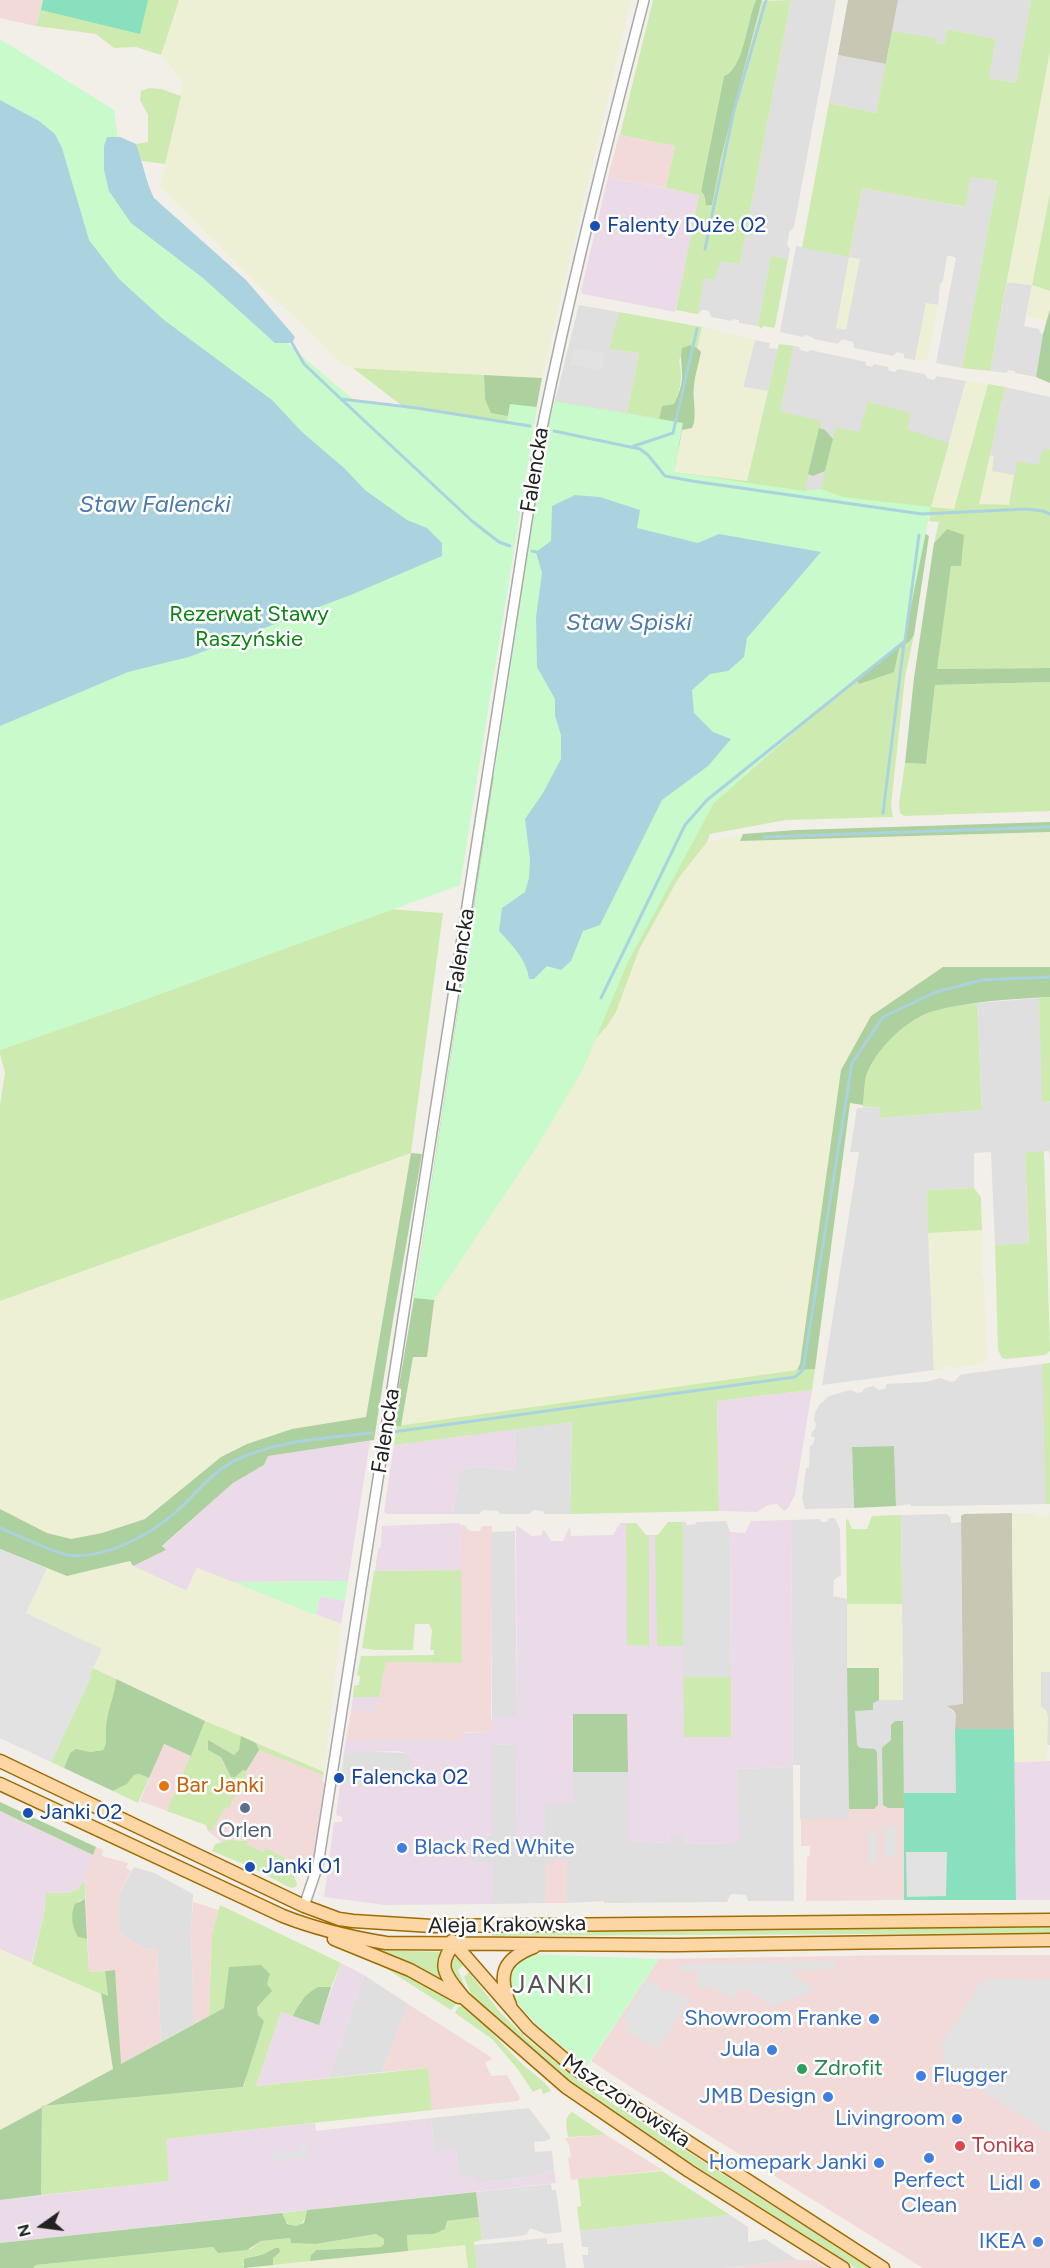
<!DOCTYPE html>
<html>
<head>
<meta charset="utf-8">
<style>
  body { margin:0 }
  #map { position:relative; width:1050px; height:2268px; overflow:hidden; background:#f2efe9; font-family:Figtree,sans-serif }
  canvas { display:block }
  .north { position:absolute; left:12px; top:2196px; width:60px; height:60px; -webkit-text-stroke:4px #fff; paint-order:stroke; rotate:256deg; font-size:16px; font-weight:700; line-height:24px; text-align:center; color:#222 }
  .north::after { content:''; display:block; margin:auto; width:21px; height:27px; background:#222; clip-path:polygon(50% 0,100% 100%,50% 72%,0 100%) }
</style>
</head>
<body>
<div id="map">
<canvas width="1050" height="2268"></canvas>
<div class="north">N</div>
</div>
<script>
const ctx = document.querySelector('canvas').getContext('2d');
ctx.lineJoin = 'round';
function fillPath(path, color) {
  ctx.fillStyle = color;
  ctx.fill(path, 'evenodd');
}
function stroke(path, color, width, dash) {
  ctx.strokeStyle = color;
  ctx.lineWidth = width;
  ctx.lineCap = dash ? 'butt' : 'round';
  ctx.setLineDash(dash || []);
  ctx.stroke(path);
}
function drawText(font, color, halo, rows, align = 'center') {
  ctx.font = font + ' Figtree,sans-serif';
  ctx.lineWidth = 5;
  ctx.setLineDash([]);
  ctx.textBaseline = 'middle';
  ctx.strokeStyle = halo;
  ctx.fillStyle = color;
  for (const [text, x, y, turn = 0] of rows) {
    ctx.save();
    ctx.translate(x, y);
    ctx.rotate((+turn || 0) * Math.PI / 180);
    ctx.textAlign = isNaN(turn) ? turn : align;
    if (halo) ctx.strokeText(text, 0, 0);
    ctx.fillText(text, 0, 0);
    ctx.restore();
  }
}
fillPath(new Path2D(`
  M 791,0 L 836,0 L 794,227 L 789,232 L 787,245 L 790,249 L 788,259 L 771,257 L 758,326 L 739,323 L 739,320 L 733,319 L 732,321 L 711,317 L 709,311 L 705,310 L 702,310 L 698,314 L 676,310 L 688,252 L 740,264 Z
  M 898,0 L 1031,0 L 1016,83 L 989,78 L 996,39 L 947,29 L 944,44 L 934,42 L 935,39 L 892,31 Z
  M 838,55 L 886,64 L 876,113 L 829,103 Z
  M 971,177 L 997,181 L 962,368 L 936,363 L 956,258 L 951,256 L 947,256 L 943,281 L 940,285 L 938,305 L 926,304 L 915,360 L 904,358 L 904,354 L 897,352 L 893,356 L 854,348 L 853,342 L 842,339 L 838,344 L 814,339 L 812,337 L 805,335 L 803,337 L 780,332 L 796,246 L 849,257 L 862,188 L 964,207 Z
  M 1007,282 L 1032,285 L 1024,326 L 1039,329 L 1040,333 L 1043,334 L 1036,377 L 1015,373 L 1015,371 L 1009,370 L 1006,373 L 990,371 Z
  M 579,305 L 619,312 L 610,349 L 639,353 L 627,413 L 555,401 Z
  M 755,340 L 770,343 L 769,348 L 778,349 L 768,391 L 743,387 Z
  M 794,346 L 799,347 L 801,350 L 808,352 L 810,350 L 866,362 L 866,365 L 872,367 L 874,364 L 888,367 L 889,371 L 895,372 L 898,369 L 925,374 L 927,378 L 934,380 L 937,376 L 966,381 L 931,507 L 821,489 L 804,491 L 808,474 L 780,411 Z
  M 1005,387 L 1050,397 L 1050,508 L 979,504 Z
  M 1039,998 L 1043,1102 L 1050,1101 L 1050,1161 L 1049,1151 L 1025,1152 L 1029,1244 L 995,1245 L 991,1152 L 974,1153 L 974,1188 L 927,1190 L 934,1370 L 822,1385 L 859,1152 L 850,1152 L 857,1108 L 879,1107 L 880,1118 L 982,1110 L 977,1003 Z
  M 1050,1363 L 1050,1504 L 937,1506 L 911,1506 L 910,1504 L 896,1506 L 894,1446 L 852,1447 L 854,1508 L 805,1509 L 802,1499 L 806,1468 L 809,1467 L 810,1446 L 813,1444 L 815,1438 L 811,1436 L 812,1432 L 815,1429 L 816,1423 L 814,1421 L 815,1413 L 819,1405 L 829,1396 L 850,1390 L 858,1393 L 862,1392 L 865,1388 L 874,1386 L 878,1390 L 885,1389 L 887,1384 L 925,1382 L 941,1378 L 951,1382 L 955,1381 L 960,1375 L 971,1373 Z
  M 572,1422 L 570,1514 L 544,1514 L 543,1511 L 534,1510 L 529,1514 L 500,1514 L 498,1511 L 483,1510 L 479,1514 L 453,1514 L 459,1470 L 473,1467 L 516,1470 L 514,1429 Z
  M 947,1514 L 951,1518 L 951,1523 L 961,1522 L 963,1705 L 948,1706 L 956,1715 L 957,1793 L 905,1793 L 904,1808 L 888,1808 L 849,1819 L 800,1819 L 800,1765 L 793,1765 L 791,1520 L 820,1519 L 821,1522 L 827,1522 L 829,1518 L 835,1518 L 840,1529 L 841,1575 L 834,1580 L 833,1596 L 847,1599 L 847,1668 L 880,1700 L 903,1700 L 901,1515 Z
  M 726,1521 L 730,1532 L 731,1677 L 683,1677 L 683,1522 L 686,1522 L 687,1525 L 696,1524 L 696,1522 Z
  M 515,1531 L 517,1717 L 492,1716 L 491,1532 Z
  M 1041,1672 L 1050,1672 L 1050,1745 L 1047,1745 L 1047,1712 L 1041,1707 Z
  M 516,1744 L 517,1836 L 545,1803 L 573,1802 L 573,1772 L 628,1772 L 628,1841 L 669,1843 L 670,1835 L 684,1835 L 684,1844 L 738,1843 L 737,1769 L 793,1767 L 794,1901 L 748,1901 L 746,1895 L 733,1894 L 730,1895 L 727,1902 L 604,1903 L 604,1901 L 567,1903 L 567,1859 L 554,1859 L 554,1864 L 545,1864 L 545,1903 L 493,1904 L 493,1862 L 471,1862 L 469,1851 L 471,1840 L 492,1834 L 492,1745 Z
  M 352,1751 L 406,1753 L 411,1757 L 411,1784 L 340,1785 L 344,1753 Z
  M 134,1867 L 154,1873 L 193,1894 L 191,1932 L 194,2024 L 161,2042 L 157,1948 L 145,1949 L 119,1932 L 118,1910 L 120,1892 Z
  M 364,1975 L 408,2004 L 382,2072 L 329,2078 Z
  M 529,2108 L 550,2136 L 550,2139 L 545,2141 L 534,2142 L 535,2152 L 552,2151 L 554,2169 L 537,2176 L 477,2183 L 459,2178 L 456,2149 L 435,2152 L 431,2118 Z
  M 551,2184 L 552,2190 L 556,2190 L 562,2232 L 546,2234 L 530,2228 L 527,2234 L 521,2236 L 482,2240 L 476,2192 Z
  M 730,2215 L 748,2227 L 748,2242 L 765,2239 L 797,2260 L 726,2268 L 584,2268 L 582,2255 L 588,2255 L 588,2247 L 582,2247 L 580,2231 Z
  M 547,2238 L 547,2244 L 563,2243 L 566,2268 L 477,2268 L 474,2245 Z`), '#e0dfdf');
fillPath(new Path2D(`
  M 0,0 L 43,0 L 36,26 L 0,18 Z
  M 619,135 L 675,146 L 666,188 L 608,177 Z
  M 460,1525 L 464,1525 L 470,1531 L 480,1531 L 482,1526 L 492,1526 L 491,1732 L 465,1732 L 461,1736 L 461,1740 L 346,1740 L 351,1711 L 376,1711 L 386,1662 L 462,1663 Z
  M 205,1721 L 324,1772 L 322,1781 L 326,1785 L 315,1854 L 306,1872 L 285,1858 L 264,1849 L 263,1852 L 246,1845 L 248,1841 L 238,1840 L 222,1842 L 209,1832 L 206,1825 L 140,1801 L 163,1744 L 191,1755 Z
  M 878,1805 L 885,1805 L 888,1808 L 904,1808 L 904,1900 L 806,1901 L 807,1857 L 810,1855 L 810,1846 L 801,1846 L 801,1819 L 849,1819 L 849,1809 L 874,1809 Z
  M 96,1847 L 103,1850 L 102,1856 L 128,1863 L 126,1868 L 131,1871 L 120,1892 L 118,1910 L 119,1932 L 145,1949 L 157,1948 L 161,2042 L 120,2065 L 114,1970 L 89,1972 L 85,1883 L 82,1882 Z
  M 554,1859 L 567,1859 L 567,1903 L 545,1903 L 545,1864 L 554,1864 Z
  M 193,1902 L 219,1910 L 212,1934 L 209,2016 L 194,2024 L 191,1932 Z
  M 899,1955 L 1050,1955 L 1050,2268 L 923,2268 L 634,2089 L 591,2061 L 659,1959 Z
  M 408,2004 L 491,2057 L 491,2060 L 485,2062 L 491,2076 L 507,2075 L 520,2098 L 518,2101 L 432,2110 L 427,2068 L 382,2072 Z
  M 606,2135 L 663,2170 L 571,2180 L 568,2158 L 571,2157 L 569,2145 L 565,2138 Z
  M 813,2260 L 826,2268 L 726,2268 L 797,2260 Z`), '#f2dad9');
fillPath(new Path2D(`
  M 608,177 L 700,195 L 675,312 L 583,294 L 581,291 Z
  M 812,1390 L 795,1495 L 788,1508 L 784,1511 L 777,1504 L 768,1505 L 757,1512 L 719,1511 L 717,1401 Z
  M 514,1429 L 516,1470 L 473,1467 L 459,1470 L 453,1514 L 386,1514 L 384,1511 L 394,1445 Z
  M 370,1441 L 348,1581 L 233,1582 L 197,1568 L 187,1591 L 133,1566 L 166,1550 L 162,1547 L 233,1483 L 264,1465 L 268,1456 Z
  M 791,1520 L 793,1767 L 737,1769 L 739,1843 L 684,1844 L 683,1835 L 670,1835 L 669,1843 L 628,1841 L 628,1772 L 573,1714 L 573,1803 L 545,1803 L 545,1836 L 517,1837 L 516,1744 L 492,1745 L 492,1834 L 487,1834 L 487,1840 L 471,1840 L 469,1854 L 471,1854 L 472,1862 L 493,1862 L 493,1904 L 385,1905 L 324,1897 L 334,1822 L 342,1822 L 342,1817 L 336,1815 L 340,1785 L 411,1784 L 411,1758 L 406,1753 L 397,1751 L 344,1753 L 346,1740 L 461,1740 L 461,1733 L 490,1732 L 492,1716 L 517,1716 L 516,1525 L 532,1536 L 542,1535 L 542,1530 L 546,1532 L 551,1541 L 563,1541 L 570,1526 L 571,1536 L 613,1535 L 620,1523 L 636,1523 L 646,1535 L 658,1535 L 668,1522 L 683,1522 L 683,1677 L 731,1677 L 730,1532 L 745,1533 L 751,1521 Z
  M 460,1523 L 461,1570 L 375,1571 L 378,1549 L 381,1547 L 382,1526 Z
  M 320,1596 L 345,1601 L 341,1624 L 316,1615 Z
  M 353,1697 L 379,1697 L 376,1711 L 351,1711 Z
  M 1050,1761 L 1050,1900 L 1016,1900 L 1014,1762 Z
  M 0,1811 L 93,1855 L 80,1889 L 67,1893 L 46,1893 L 44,1914 L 31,1964 L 0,1949 Z
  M 341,1963 L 364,1975 L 329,2078 L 256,2086 L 281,2012 L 319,2024 Z
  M 431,2118 L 435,2151 L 456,2149 L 459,2178 L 476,2176 L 477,2183 L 537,2176 L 554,2169 L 556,2183 L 0,2243 L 0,2200 L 169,2181 L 165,2139 L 315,2123 L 316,2131 Z`), '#ebdbe8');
fillPath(new Path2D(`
  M 848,0 L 898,0 L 886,64 L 838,55 Z
  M 1012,1513 L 1014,1729 L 955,1729 L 956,1715 L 954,1711 L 947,1706 L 963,1704 L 961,1516 L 964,1514 Z`), '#c7c7b4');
fillPath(new Path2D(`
  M 179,0 L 631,0 L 542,378 L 353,368 L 342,365 L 298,320 L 259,286 L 160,187 L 183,83 L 161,55 Z
  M 1050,51 L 1050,193 L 1032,285 L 1050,291 L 1050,309 L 1047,321 L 1026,316 L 1032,285 L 1007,282 Z
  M 849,257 L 860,259 L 846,330 L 836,328 Z
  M 926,303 L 938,305 L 928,358 L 924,361 L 915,360 Z
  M 702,327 L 755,340 L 743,387 L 768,391 L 747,481 L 674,472 L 682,429 L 692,428 L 695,417 L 692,403 L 694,382 L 701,352 L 697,348 Z
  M 966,381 L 988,384 L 954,509 L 931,507 Z
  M 990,455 L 994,456 L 992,471 L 1014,475 L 1009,505 L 979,504 Z
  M 1050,832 L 1050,967 L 943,967 L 841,1070 L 800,1365 L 797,1370 L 401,1426 L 413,1356 L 427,1357 L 437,1279 L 584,1052 L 607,1026 L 616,1012 L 639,950 L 678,879 L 707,842 L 743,834 L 741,841 Z
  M 411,1153 L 366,1417 L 292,1429 L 247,1444 L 221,1457 L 145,1519 L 102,1533 L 71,1539 L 47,1533 L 0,1509 L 0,1301 Z
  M 982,1230 L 982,1274 L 984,1277 L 987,1356 L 985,1363 L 956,1368 L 951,1366 L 942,1367 L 942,1370 L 934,1370 L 928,1233 Z
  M 1050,1512 L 1050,1672 L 1041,1672 L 1041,1707 L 1045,1709 L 1048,1716 L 1047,1761 L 1014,1762 L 1012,1513 L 1035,1513 L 1037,1516 L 1044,1517 Z
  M 131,1561 L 133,1566 L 186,1591 L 197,1568 L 341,1624 L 324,1772 L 205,1721 L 93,1668 L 101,1649 L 26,1613 L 47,1568 L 67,1576 Z
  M 847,1604 L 902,1604 L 903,1700 L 879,1700 L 878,1668 L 847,1668 Z
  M 0,1949 L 101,1993 L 113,2069 L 0,2130 Z
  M 466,2245 L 468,2268 L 240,2268 Z`), '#eef0d5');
fillPath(new Path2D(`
  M 43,0 L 179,0 L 161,55 L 136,47 L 114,48 L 96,34 L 36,26 Z
  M 653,0 L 756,0 C 747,20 744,68 724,76 L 701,191 L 704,195 L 705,203 L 711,205 L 721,158 L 762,1 L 791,0 L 740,264 L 721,261 L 714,280 L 704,278 L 698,314 L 676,310 L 699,195 L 666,188 L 675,146 L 620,135 Z
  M 1031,0 L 1050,0 L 1050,51 L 990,371 L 962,368 L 997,181 L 971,177 L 965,207 L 862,188 L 849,257 L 802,248 L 829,103 L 876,113 L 892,31 L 935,38 L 935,42 L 944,44 L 947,29 L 996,39 L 989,78 L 1016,83 Z
  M 149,88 L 161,89 L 181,96 L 165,164 L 142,161 L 136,144 L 148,142 L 148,115 L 140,100 L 141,91 Z
  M 1050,193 L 1050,291 L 1032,285 Z
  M 771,256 L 788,259 L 775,326 L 774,328 L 763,326 L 762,329 L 758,326 Z
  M 619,312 L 702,327 L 697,348 L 690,345 L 679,360 C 683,377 681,388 674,404 L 662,406 L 659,419 L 627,413 L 639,353 L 609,349 Z
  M 779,344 L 794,346 L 780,411 L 821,421 L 805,490 L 821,489 L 836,427 L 859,432 L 868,402 L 911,413 L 907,429 C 921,433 934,439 949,443 L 931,507 L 954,509 L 988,384 L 1005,387 L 979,504 L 1009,505 L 1017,461 L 1038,465 L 1043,449 L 1050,450 L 1050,668 L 936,669 L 951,566 L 947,529 L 934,543 L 939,522 L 929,521 L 930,516 L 766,501 L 547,437 L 664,451 L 679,447 L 674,472 L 747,481 Z
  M 353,368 L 484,375 L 485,399 L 513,418 L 520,497 Z
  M 914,635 L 905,677 L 891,805 L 893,817 L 786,820 L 710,834 L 707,842 L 678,879 L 639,950 L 616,1012 L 607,1026 L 584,1052 L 674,816 L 849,666 L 899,649 L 910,641 Z
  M 1050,682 L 1050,811 L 904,816 L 900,813 L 899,804 L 905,763 L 926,764 L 935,685 Z
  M 0,756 L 389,909 L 443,913 L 411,1153 L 0,1301 L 0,1105 L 5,1073 L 0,1054 Z
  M 1050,997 L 1050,1101 L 1042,1102 L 1039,998 Z
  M 977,1003 L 982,1110 L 880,1118 L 879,1107 L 863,1107 C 864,1097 863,1085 867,1075 C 877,1047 903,1023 931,1012 C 945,1006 962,1006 977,1003 Z
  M 1044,1151 L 1050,1351 L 1045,1355 L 1007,1359 L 1002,1358 L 998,1350 L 995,1245 L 1029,1243 L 1025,1152 Z
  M 974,1188 L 981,1197 L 982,1230 L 928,1233 L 927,1190 Z
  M 1050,1363 L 1050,1504 L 1046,1504 L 1042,1364 Z
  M 815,1369 L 812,1390 L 717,1401 L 719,1511 L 570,1514 L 572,1422 L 394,1445 L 397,1426 L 797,1370 Z
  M 901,1515 L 902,1604 L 847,1604 L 846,1520 L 848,1519 L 852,1529 L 867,1529 L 872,1516 Z
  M 668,1522 L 683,1522 L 683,1646 L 657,1646 L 655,1535 L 658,1535 Z
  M 636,1523 L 646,1535 L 649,1535 L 649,1646 L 627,1645 L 626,1524 Z
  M 461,1570 L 462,1663 L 386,1662 L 379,1697 L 353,1697 L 354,1686 L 359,1685 L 360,1676 L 357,1675 L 361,1656 L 434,1655 L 434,1650 L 430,1650 L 432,1630 L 429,1624 L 415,1624 L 413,1650 L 374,1650 L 362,1648 L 374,1571 Z
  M 93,1668 L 116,1679 C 115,1695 107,1710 106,1726 C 105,1735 108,1743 103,1750 L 90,1752 L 76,1750 L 70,1753 L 64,1768 L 51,1762 L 91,1677 L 89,1676 Z
  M 683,1677 L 731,1677 L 731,1737 L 684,1737 Z
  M 205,1721 L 241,1736 L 239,1750 L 234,1755 L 209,1740 L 207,1745 L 208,1750 L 221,1757 L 224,1766 L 238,1775 L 243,1770 L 246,1771 L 245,1780 L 249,1792 L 248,1794 L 237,1790 L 229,1808 L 226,1807 L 211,1830 L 208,1831 L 206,1825 L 167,1811 Z
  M 256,1743 L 324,1772 L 323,1775 L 259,1750 Z
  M 139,1774 L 149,1778 L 138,1803 L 113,1791 L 127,1784 L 134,1775 Z
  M 229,1840 L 248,1841 L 247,1845 L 263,1852 L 265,1848 L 285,1858 L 300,1867 L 293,1875 L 297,1883 L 296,1887 L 291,1888 L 254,1869 L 255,1866 L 249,1864 L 248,1866 L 212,1851 L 215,1844 Z
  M 82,1882 L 85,1883 L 85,1899 L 78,1901 L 78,1937 L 87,1939 L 89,1972 L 105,1971 L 108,1997 L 32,1964 L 44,1914 L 46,1893 L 67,1893 L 79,1889 Z
  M 220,1905 L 341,1963 L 331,1987 L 318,1987 L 300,2002 L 293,2016 L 281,2012 L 256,2086 L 428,2068 L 432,2110 L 166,2139 L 169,2181 L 41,2195 L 42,2106 L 244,2087 L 258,2015 L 257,2007 L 224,2008 L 209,2016 L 212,1934 Z
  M 1050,1926 L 1050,1933 L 492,1936 L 492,1932 Z
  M 373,1950 L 443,1952 L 448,1985 Z
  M 454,1953 L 464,1965 L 458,1970 L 465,1986 L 465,1992 L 450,1973 L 451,1954 Z
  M 380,1962 L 400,1970 L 458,2002 L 451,2010 L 379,1964 Z
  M 469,1972 L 500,2012 L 524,2036 L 582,2084 L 870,2268 L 856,2268 L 595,2102 L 562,2076 L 470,1996 L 471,1994 L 464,1977 Z
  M 463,2005 C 484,2023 501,2043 520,2062 C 530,2072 545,2080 551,2091 L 543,2094 L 541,2088 L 533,2092 L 517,2068 L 492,2039 L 455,2013 L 458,2007 Z
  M 572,2112 L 606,2135 L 568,2137 C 567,2128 563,2118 572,2112 Z
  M 662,2171 L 730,2215 L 580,2231 L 577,2207 L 581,2206 L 578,2179 Z
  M 307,2210 C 304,2221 303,2227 291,2226 L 284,2220 L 282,2213 Z
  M 479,2217 L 482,2240 L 474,2242 L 477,2268 L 468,2268 L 465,2245 L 408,2251 L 407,2235 L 434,2234 L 446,2221 Z
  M 376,2234 L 384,2239 L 384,2245 L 381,2247 L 316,2250 L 311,2255 L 310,2261 L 273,2265 L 273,2259 L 275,2255 C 263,2253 251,2254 243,2264 L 244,2268 L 33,2268 L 36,2265 L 213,2247 L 214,2249 L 251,2249 L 261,2241 L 290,2238 L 290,2241 L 316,2244 Z`), '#cdebb0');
fillPath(new Path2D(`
  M 756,0 L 762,0 L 721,158 L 712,205 L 706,205 L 704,195 L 701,191 L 724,76 C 744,69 747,19 756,0 Z
  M 1050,309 L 1050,383 L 1036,377 L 1043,334 Z
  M 690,345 L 697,348 L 701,352 C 699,363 695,374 694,385 C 692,399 698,417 692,428 L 682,430 L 679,447 L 664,451 L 552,414 L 555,401 L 659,419 L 662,406 L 674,404 C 678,395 683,384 682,374 C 682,364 680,358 682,348 Z
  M 484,375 L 542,378 L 534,421 L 491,413 L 485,399 Z
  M 819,428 L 825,430 L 833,439 L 825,471 L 813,476 L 808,474 Z
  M 947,529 L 964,535 L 961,566 L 951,566 L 937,669 L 1050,668 L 1050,682 L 935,685 L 926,764 L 905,763 L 914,678 L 934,543 Z
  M 923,532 L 929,536 L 914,635 L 910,641 L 899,649 L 894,672 L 859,684 L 849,666 Z
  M 502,768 L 427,1357 L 413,1357 L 401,1426 L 392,1426 L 414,1298 L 493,777 Z
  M 1050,822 L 1050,832 L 740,841 L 743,834 L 796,830 Z
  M 943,967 L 1050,967 L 1050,997 C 1012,999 971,1001 934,1011 C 908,1018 874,1050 866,1077 C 864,1085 864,1096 863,1105 L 850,1103 L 815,1369 L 797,1370 L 800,1364 L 841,1070 L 871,1016 Z
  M 411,1153 L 422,1154 L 393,1320 L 374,1440 L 268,1456 L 264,1465 L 233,1483 L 162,1546 L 166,1550 L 133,1566 L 130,1561 L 67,1576 L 0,1549 L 0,1509 L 47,1533 L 71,1539 L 102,1533 L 145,1519 L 221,1457 L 247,1444 L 292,1429 L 366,1417 Z
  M 894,1446 L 896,1506 L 854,1508 L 852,1447 Z
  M 847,1668 L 879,1668 L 879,1700 L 873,1703 L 873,1710 L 855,1711 L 857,1745 L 860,1748 L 875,1749 L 877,1753 L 878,1805 L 874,1809 L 849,1809 Z
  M 116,1679 L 205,1721 L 191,1756 L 164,1744 L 149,1778 L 139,1774 L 134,1775 L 127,1784 L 113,1791 L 64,1768 L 70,1753 L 76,1749 L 90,1752 L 103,1750 C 108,1743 105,1735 106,1727 C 107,1710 115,1695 116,1679 Z
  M 573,1714 L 627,1714 L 628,1772 L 573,1772 Z
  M 895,1721 L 903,1721 L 904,1808 L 888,1808 L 883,1805 L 882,1748 L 891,1740 L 891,1725 Z
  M 241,1736 L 256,1743 L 259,1750 L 246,1771 L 243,1770 L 235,1777 L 231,1777 L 221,1757 L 208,1750 L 208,1740 L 234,1755 L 239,1750 Z
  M 0,1802 L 96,1847 L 93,1855 L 0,1811 Z
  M 85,1899 L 87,1939 L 78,1937 C 72,1926 70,1915 75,1904 Z
  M 261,1965 L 270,1974 L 267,1984 L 272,1991 L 257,2007 L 258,2015 L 264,2021 L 243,2087 L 42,2106 L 41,2195 L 0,2200 L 0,2130 L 113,2069 L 101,1993 L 108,1996 L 105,1971 L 115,1970 L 121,2064 L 224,2008 L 229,1967 Z
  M 318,1987 L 331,1987 L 319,2025 L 293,2016 C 299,2003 305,1994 318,1987 Z
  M 476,2192 L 479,2217 L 447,2221 L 445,2229 L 434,2234 L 407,2235 L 408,2251 L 310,2261 L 311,2255 L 316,2250 L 381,2247 L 384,2244 L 384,2239 L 376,2234 L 316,2244 L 293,2243 L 291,2243 L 290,2238 L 261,2241 L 247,2250 L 218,2253 L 213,2247 L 36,2265 L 33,2268 L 0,2268 L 0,2243 L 282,2213 L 287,2224 L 296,2226 L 304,2223 L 307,2210 Z
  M 275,2248 L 279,2248 L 280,2252 L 273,2258 L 273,2265 L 244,2268 L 244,2259 L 264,2254 Z`), '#add19e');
fillPath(new Path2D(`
  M 0,39 L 114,110 L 126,195 L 171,245 L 356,402 L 507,421 L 510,404 L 537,407 L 460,885 L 122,1008 L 0,1050 Z
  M 555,401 L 683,423 L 674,472 L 804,491 L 821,489 L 843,497 L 931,507 L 904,641 L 854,680 L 714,803 L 628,962 L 582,1071 L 534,1151 L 434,1300 L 414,1298 L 547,428 Z
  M 348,1581 L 345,1601 L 320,1596 L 316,1615 L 233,1582 Z
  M 526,1954 L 659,1959 L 587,2066 C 565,2049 524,2018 511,1993 C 507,1986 509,1977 510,1970 Z`), '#c8facc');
fillPath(new Path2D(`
  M 43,0 L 148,0 L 140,34 L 41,10 Z
  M 955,1729 L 1014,1729 L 1016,1900 L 904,1900 L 904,1793 L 956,1793 Z`), '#88e0be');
fillPath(new Path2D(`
  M 573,348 L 605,353 L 602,370 L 570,365 Z
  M 0,1549 L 47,1568 L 26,1613 L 102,1649 L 89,1676 L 91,1677 L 51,1762 L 0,1738 Z
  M 884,1824 L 886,1827 L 897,1826 L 897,1857 L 885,1857 Z
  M 869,1831 L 877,1831 L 877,1864 L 869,1864 Z
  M 906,1852 L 947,1852 L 946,1896 L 907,1897 Z
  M 836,1961 L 836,1969 L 794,1970 L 794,1978 L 800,1979 L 816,1990 L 772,2006 L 741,1987 L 732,1999 L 712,1987 L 698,1988 L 697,1971 L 681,1972 L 681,1964 Z
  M 648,1979 L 662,1987 L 660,1991 L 665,1994 L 669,1988 L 683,1997 L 685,1994 L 691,1998 L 658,2050 L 624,2030 L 629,2023 L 623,2019 Z
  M 1006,1979 L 1050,1980 L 1050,2134 L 952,2072 L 942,2058 L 946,2053 L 939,2049 L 982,1980 Z
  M 306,2139 L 308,2157 L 270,2161 L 269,2155 L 300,2151 L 299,2140 Z`), '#e2e2e2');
fillPath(new Path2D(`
  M 0,100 L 39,121 L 55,134 L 62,148 L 89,240 L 119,279 L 164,320 L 272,400 L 302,432 L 344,468 L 365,490 L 407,520 L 427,528 L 442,543 L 442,556 L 353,594 L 189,657 L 128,672 L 0,726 Z
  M 107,137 L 120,137 L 136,144 C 143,162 145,180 154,198 L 246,280 L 295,337 L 292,343 L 275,343 L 203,278 L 131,223 L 109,191 L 104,170 L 104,146 Z
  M 575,495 L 600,497 L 640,510 L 637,528 L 698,543 L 719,534 L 821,552 L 747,638 L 744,657 L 728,671 L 710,674 L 692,690 L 694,713 L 713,732 L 731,739 L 708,766 L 662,800 L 600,925 L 583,931 L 571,961 L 561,970 L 547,966 L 534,979 L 529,979 C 527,960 512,945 499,931 L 502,908 L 525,892 L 529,878 L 530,859 L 525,819 L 543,793 L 561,759 L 561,735 L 555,716 L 555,699 L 537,667 L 536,617 L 542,573 L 536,552 L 551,541 L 552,506 Z`), '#aad3df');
stroke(new Path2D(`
  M 705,249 L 734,110 L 766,0
  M 292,343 L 304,364 L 341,399 L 472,521 L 499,542 L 510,546
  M 341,399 L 417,408 L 530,426
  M 554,431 L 640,449 L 648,455 L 665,476 L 692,481 L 922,514 L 1026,509 L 1043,511 L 1050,514
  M 634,446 L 673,433 L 697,329
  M 532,551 L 536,552
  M 883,813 L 904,643
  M 764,837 L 1050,827
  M 601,998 L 685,825 L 707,800 L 905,641 L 919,535
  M 393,1432 L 795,1377 L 803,1370 L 852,1063 L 883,1017 L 936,992 L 982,980 L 1050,977
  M 0,1528 C 17,1535 52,1552 68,1555 C 104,1560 150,1535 176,1512 C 194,1496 212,1472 234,1461 C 277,1440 325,1438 372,1433`), '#aad3df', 3);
const minor = new Path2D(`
  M 304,1906 L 318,1865 L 539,443 C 569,294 606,147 644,0`);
const major = new Path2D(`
  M 0,1761 L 304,1906 L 339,1919 L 353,1921 L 432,1926 L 1050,1920
  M 0,1784 L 283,1916 C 316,1929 350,1937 386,1943 L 675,1945 L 1050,1940
  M 334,1939 L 410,1970 L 459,1997
  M 452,1941 L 528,2028 L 577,2070 L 883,2268
  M 456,1942 C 434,1966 447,1977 464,1998 L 566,2087 L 689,2171 L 843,2268
  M 510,2005 C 497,1974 503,1959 534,1947`);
stroke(minor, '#a9a9a9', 12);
stroke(major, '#a06b00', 15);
stroke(minor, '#fff', 9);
stroke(major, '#fcd6a4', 12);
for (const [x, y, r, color] of [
  [595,226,6,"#1a4fb4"],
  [339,1778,6,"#1a4fb4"],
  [164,1786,6,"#e8710a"],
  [245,1808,6,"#5c6f8a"],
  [28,1813,6,"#1a4fb4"],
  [402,1848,6,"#3f7fe0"],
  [250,1867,6,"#1a4fb4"],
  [874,2019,6,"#3f7fe0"],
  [772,2050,6,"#3f7fe0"],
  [802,2069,6,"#2e9e5b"],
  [921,2076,6,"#3f7fe0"],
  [828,2097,6,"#3f7fe0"],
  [957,2119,6,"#3f7fe0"],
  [960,2146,6,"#e0444e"],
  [929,2158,6,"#3f7fe0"],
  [879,2163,6,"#3f7fe0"],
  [1035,2184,6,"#3f7fe0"],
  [1038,2242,6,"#3f7fe0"]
]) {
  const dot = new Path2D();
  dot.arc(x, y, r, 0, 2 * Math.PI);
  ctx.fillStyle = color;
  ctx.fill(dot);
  stroke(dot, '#fff', 2);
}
drawText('22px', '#164399', '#fff', [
  ["Falenty Duże 02",607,226],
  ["Falencka 02",351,1778],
  ["Janki 02",40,1813],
  ["Janki 01",262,1867]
], 'left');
drawText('22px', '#222', '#fff', [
  ["Falencka",535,470,-81],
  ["Falencka",461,951,-81],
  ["Falencka",386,1431,-81],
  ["Aleja Krakowska",507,1925,-1],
  ["Mszczonowska",626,2101,34]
]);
drawText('22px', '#0c8416', '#fff', [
  ["Rezerwat Stawy",249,615],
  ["Raszyńskie",249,640]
]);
drawText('22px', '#c56008', '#fff', [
  ["Bar Janki",176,1786]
], 'left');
drawText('22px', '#4e5e75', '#fff', [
  ["Orlen",245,1831]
]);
drawText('22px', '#366cbe', '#fff', [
  ["Black Red White",414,1848,"left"],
  ["Showroom Franke",862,2019],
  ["Jula",760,2050],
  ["Flugger",933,2076,"left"],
  ["JMB Design",816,2097],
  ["Livingroom",945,2119],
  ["Homepark Janki",867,2163],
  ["Perfect",929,2181,"center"],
  ["Clean",929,2206,"center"],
  ["Lidl",1023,2184],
  ["IKEA",1026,2242]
], 'right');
drawText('22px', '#27864d', '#fff', [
  ["Zdrofit",814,2069]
], 'left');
drawText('22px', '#be3a42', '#fff', [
  ["Tonika",972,2146]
], 'left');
drawText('italic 24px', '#4a7aab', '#fff', [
  ["Staw Falencki",155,505],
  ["Staw Spiski",629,623]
]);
ctx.letterSpacing = '1.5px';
drawText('26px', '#555', '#fff', [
  ["JANKI",553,1985]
]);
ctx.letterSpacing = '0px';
</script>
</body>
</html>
